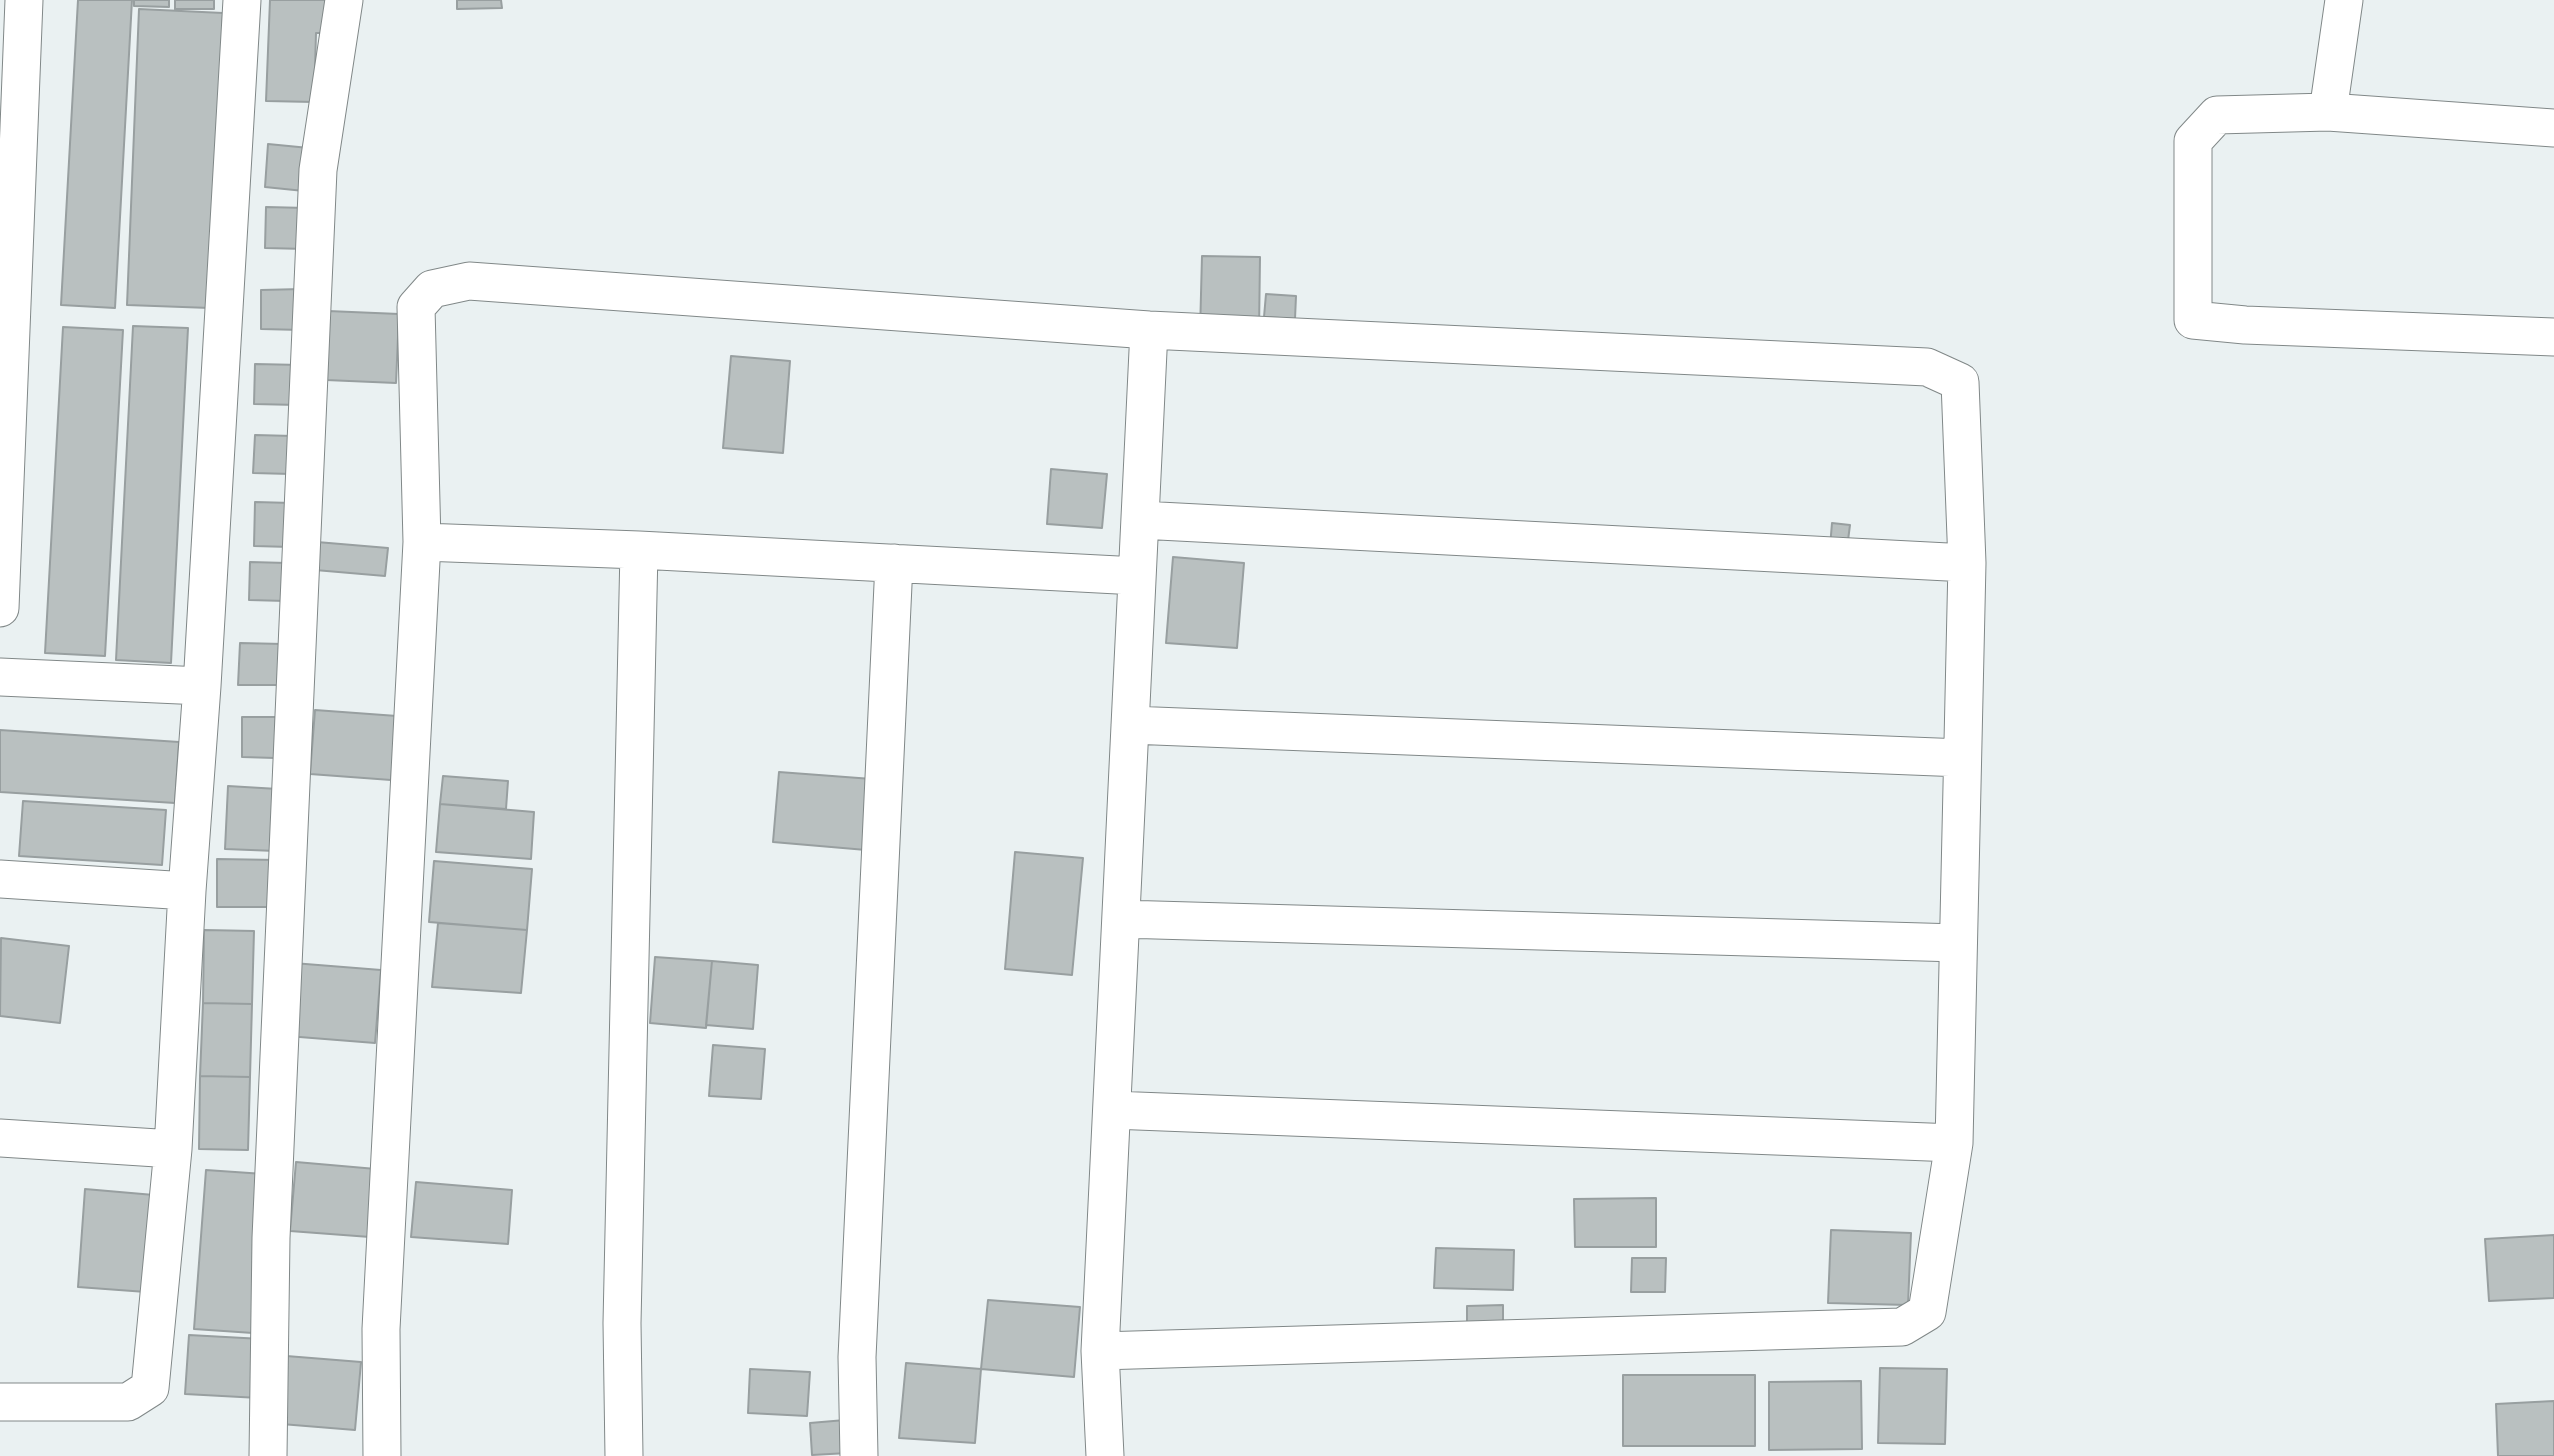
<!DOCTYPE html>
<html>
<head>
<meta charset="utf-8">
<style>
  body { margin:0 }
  canvas { display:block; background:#eaf1f2 }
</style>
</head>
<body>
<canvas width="2554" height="1456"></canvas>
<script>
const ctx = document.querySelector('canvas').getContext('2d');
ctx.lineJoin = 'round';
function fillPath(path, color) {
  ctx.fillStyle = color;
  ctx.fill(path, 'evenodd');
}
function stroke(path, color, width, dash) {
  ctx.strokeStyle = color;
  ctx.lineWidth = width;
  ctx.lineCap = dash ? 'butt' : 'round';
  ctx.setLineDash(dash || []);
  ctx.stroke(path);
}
const building = new Path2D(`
  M 78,0 L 132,0 L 115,308 L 61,305 Z
  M 134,0 L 169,0 L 169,7 L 134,6 Z
  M 175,0 L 214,0 L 214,9 L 175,9 Z
  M 270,0 L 329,0 L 328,33 L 316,33 L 314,102 L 266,101 Z
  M 457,0 L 501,0 L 502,8 L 457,9 Z
  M 139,9 L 223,13 L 210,308 L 127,305 Z
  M 268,144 L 309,148 L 304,191 L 265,187 Z
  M 266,207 L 307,208 L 306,249 L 265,248 Z
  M 1202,256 L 1260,257 L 1259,332 L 1200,332 Z
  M 302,289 L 302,330 L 261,329 L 261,290 Z
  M 1266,294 L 1296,296 L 1295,319 L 1264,317 Z
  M 328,311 L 399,314 L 396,383 L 326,380 Z
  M 133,326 L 188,328 L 171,663 L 116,660 Z
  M 63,327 L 123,330 L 105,656 L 45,653 Z
  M 731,356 L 790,361 L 783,453 L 723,448 Z
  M 255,364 L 301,365 L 298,405 L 254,404 Z
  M 255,435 L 293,436 L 291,474 L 253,473 Z
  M 1051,469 L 1107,474 L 1102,528 L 1047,524 Z
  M 255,502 L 292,503 L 291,547 L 254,546 Z
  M 1832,523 L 1850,525 L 1847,548 L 1830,547 Z
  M 317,542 L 388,548 L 385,576 L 315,570 Z
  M 1173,557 L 1244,563 L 1237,648 L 1166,643 Z
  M 250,562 L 287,563 L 286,601 L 249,600 Z
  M 240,643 L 283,644 L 281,685 L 238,685 Z
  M 315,710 L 397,716 L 391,780 L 310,774 Z
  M 242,717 L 276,717 L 275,758 L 242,757 Z
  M 0,730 L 179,742 L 175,803 L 0,792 Z
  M 779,772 L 872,779 L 866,850 L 773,842 Z
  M 443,776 L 508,781 L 506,809 L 440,804 Z
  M 228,786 L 278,789 L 276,851 L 225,849 Z
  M 23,801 L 166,810 L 162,865 L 19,856 Z
  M 440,804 L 534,812 L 531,859 L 436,852 Z
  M 1015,852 L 1083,858 L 1072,975 L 1005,969 Z
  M 217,859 L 278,860 L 278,907 L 217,907 Z
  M 434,861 L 532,869 L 527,930 L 429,922 Z
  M 438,923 L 527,930 L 521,993 L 432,987 Z
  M 204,930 L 254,931 L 252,1004 L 203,1003 Z
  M 1,938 L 69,946 L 60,1023 L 0,1016 Z
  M 655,957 L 712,961 L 706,1028 L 650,1023 Z
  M 712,961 L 758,965 L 753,1029 L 706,1025 Z
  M 293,963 L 381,970 L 375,1043 L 287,1036 Z
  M 203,1003 L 252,1004 L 250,1077 L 200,1076 Z
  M 713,1045 L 765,1049 L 761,1099 L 709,1096 Z
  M 200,1076 L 250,1077 L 248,1150 L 199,1149 Z
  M 296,1162 L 376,1169 L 370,1237 L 290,1231 Z
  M 206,1170 L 264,1174 L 253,1333 L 194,1329 Z
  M 416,1182 L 512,1190 L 508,1244 L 411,1237 Z
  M 85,1189 L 154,1195 L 146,1292 L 78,1287 Z
  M 1656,1198 L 1656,1247 L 1575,1247 L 1574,1199 Z
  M 1831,1230 L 1911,1233 L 1908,1305 L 1828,1303 Z
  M 2554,1235 L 2554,1298 L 2489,1301 L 2485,1239 Z
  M 1436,1248 L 1514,1250 L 1513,1290 L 1434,1288 Z
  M 1632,1258 L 1666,1258 L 1665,1292 L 1631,1292 Z
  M 988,1300 L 1080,1307 L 1074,1377 L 981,1369 Z
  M 1503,1305 L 1503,1336 L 1467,1337 L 1467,1306 Z
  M 189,1335 L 262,1339 L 259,1398 L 185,1394 Z
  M 274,1355 L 361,1362 L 355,1430 L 269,1423 Z
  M 906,1363 L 981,1369 L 975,1443 L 899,1438 Z
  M 1880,1368 L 1947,1369 L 1945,1444 L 1878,1443 Z
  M 750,1369 L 810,1372 L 807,1416 L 748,1413 Z
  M 1623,1375 L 1755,1375 L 1755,1446 L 1623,1446 Z
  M 1861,1381 L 1862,1449 L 1769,1450 L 1769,1382 Z
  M 2554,1401 L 2554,1456 L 2498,1456 L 2496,1404 Z
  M 845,1420 L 848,1453 L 812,1455 L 810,1423 Z`);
fillPath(building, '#b9c0c0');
stroke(building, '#989fa0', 2);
const minor = new Path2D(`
  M 2328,112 L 2344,0
  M 2554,128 L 2328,112 L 2217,115 L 2193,141 L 2193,320 L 2245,325 L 2554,337
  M 1140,520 L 1967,563
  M 422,542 L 639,550 L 1137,576
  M 0,608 L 24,0
  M 0,677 L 202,686
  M 1130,725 L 1962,758
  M 0,879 L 187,891
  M 1121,919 L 1958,943
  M 1112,1110 L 1954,1143
  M 0,1138 L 173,1149
  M 0,1402 L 128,1402 L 150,1388 L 173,1149 L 187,891 L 202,686 L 242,0
  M 268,1456 L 271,1238 L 318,170 L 344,0
  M 382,1456 L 381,1329 L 422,542 L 416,307 L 432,289 L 469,281 L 1149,330 L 1927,367 L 1960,382 L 1967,563 L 1954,1143 L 1927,1312 L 1902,1327 L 1100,1351
  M 624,1456 L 622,1323 L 639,550
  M 859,1456 L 857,1357 L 894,563
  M 1105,1456 L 1100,1351 L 1149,330`);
stroke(minor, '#818888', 39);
stroke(minor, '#fff', 37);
</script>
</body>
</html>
